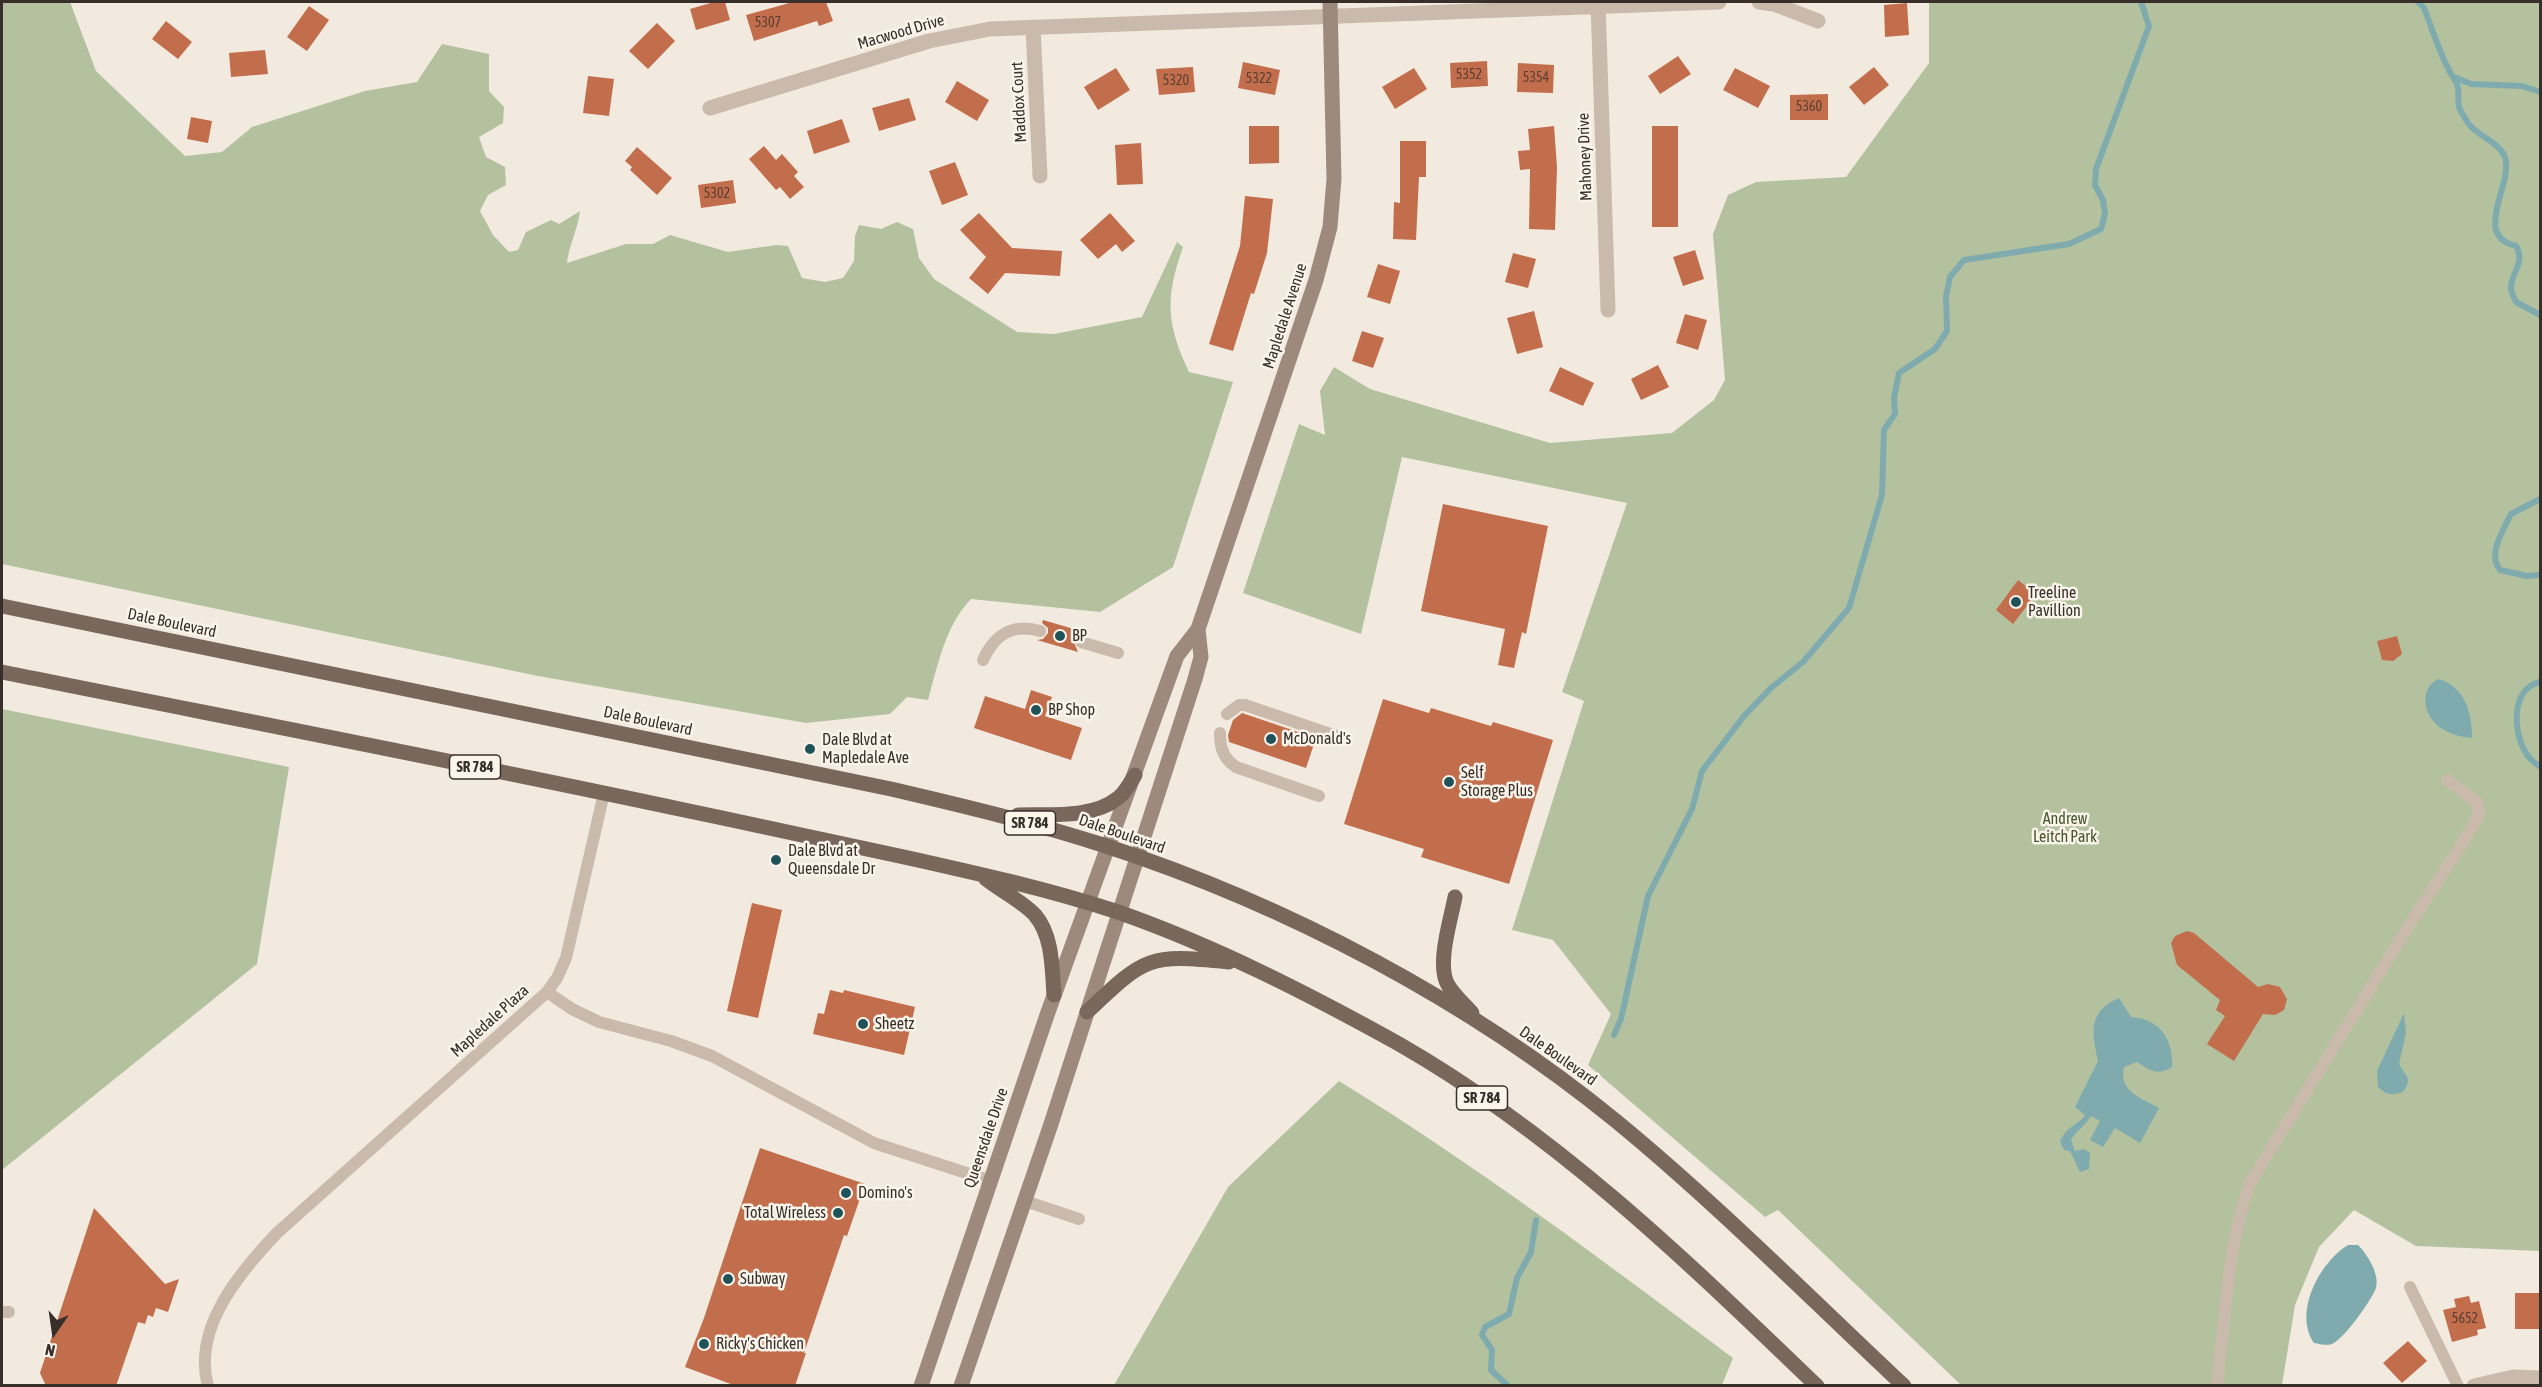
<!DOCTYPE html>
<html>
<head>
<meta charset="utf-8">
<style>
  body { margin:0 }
  #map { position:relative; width:2542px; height:1387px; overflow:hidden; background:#f2eadf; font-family:"Asap Condensed",sans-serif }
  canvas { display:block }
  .frame { position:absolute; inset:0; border:3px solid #382f2a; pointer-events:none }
  .north { position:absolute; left:24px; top:1303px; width:60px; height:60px; -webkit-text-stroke:4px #faf4eb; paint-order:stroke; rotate:193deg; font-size:16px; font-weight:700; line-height:24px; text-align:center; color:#382f2a }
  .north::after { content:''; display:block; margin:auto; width:21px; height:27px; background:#382f2a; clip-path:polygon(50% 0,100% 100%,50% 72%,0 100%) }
</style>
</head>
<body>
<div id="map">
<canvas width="2542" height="1387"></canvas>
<div class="frame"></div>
<div class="north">N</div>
</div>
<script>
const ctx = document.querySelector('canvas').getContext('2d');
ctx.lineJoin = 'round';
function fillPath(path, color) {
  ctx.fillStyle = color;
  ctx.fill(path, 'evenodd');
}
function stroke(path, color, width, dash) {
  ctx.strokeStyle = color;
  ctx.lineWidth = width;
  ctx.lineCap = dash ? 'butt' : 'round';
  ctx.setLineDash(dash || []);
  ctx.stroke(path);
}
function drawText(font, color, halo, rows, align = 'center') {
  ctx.font = font + ' "Asap Condensed",sans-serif';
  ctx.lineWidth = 5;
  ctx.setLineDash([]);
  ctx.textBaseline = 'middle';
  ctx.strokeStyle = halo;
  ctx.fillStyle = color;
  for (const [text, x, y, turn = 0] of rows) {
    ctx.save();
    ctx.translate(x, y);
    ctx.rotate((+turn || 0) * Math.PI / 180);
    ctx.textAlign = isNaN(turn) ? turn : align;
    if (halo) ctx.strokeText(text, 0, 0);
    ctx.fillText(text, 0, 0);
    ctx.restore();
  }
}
fillPath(new Path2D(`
  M 2,2 L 70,2 L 96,71 L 185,156 L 222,152 L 252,127 L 365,91 L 417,82 L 442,44 L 489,54 L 489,91 L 504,107 L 503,123 L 479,137 L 486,157 L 505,167 L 506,185 L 488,195 L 480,211 L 493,235 L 509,252 L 518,250 L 526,232 L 551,220 L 559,224 L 580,211 C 578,229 569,245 567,263 L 626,244 L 653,244 L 670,235 L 728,252 L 776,245 L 788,246 L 802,278 L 825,282 L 843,278 L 854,261 L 855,236 L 859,225 L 881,229 L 897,222 L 913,229 L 919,258 L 934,279 L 1017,332 L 1054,334 L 1142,317 L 1177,242 L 1183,247 C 1165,298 1166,323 1189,372 L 1233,382 L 1173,567 L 1100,612 L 971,599 C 945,626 938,665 928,700 L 907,697 L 890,714 L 806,723 L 538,676 L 2,564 Z
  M 1929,2 L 2540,2 L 2540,1251 L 2416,1246 L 2354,1210 L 2319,1247 L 2295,1305 L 2282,1385 L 1961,1385 L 1778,1210 L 1765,1217 L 1588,1065 L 1611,1014 L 1553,940 L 1512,930 L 1584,701 L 1562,692 L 1627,503 L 1402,457 L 1361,634 L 1243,593 L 1299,424 L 1325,435 L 1320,391 L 1334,367 L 1370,389 L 1550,443 L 1672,433 L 1714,400 L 1725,380 L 1713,234 L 1728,195 L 1756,182 L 1846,177 L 1929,63 Z
  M 2,709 L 289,767 L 257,964 L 2,1170 Z
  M 1339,1081 C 1476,1165 1605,1262 1733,1358 L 1722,1385 L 1114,1385 L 1228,1187 Z`), '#b4c19f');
fillPath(new Path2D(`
  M 2438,679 C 2465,686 2472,713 2472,738 C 2460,737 2445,733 2436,724 C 2422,710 2421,688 2438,679 Z
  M 2119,998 L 2131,1017 C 2159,1018 2174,1040 2172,1067 C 2157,1076 2151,1071 2137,1062 L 2124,1067 C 2118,1091 2141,1098 2159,1108 L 2140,1143 L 2115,1128 L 2103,1147 L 2090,1140 L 2100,1121 L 2091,1116 C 2085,1126 2076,1131 2071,1140 L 2075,1151 L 2084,1149 L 2090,1153 L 2089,1169 L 2080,1172 L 2070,1151 L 2064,1150 L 2060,1141 C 2068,1124 2078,1126 2085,1115 L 2075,1107 L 2098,1061 C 2092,1032 2087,1012 2119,998 Z
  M 2404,1013 L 2406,1033 L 2399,1064 C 2406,1077 2413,1078 2403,1092 C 2392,1095 2387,1096 2378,1087 L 2377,1071 Z
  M 2348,1245 L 2358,1245 C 2367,1254 2380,1274 2376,1288 C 2371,1301 2344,1339 2332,1344 C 2326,1346 2320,1344 2314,1343 C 2293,1312 2320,1262 2348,1245 Z`), '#7fabae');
stroke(new Path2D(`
  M 2418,2 L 2424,8 C 2432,28 2438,49 2448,68 C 2450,74 2455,79 2457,84 C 2460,91 2457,100 2459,107 C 2461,112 2465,118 2468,123 C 2477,136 2499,142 2505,157 C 2514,183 2471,236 2516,246 C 2526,262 2511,272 2511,288 C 2511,292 2514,298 2516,302 L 2540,315
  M 2454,77 L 2471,84 L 2522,86 L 2540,92
  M 2540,499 L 2511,514 C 2503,531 2487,554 2500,570 L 2527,576 L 2540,575
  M 2540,682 C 2505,689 2513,754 2540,766
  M 1614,1035 L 1621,1019 L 1648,896 L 1692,809 L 1702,771 L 1744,716 L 1771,688 L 1803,662 L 1849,608 L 1882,495 L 1884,430 L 1895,414 L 1894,398 L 1899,373 L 1935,349 L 1947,331 L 1946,296 L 1950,277 L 1964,260 L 2069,244 L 2101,229 L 2105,214 L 2103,200 L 2095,185 L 2096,169 L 2149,26 L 2141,2
  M 1508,1386 L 1491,1370 L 1492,1350 L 1482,1335 L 1485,1327 L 1509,1314 L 1517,1278 L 1531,1252 L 1536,1220`), '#7fabae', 6);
fillPath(new Path2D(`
  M 714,2 L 725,2 L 730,20 L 696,30 L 690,9 Z
  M 793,2 L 826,2 L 833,21 L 819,26 L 817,21 L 754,41 L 746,15 Z
  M 1907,3 L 1909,35 L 1885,37 L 1884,5 Z
  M 309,6 L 329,20 L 307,51 L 287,37 Z
  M 166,21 L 192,42 L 178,59 L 152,39 Z
  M 657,23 L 675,41 L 648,69 L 629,51 Z
  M 265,50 L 268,74 L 231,77 L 229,53 Z
  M 1678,56 L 1691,74 L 1660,94 L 1648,76 Z
  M 1487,61 L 1488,86 L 1451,88 L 1450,63 Z
  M 1243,62 L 1280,70 L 1275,95 L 1238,88 Z
  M 1518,63 L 1554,65 L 1553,93 L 1517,92 Z
  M 1193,67 L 1195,92 L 1159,95 L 1156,69 Z
  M 1874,67 L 1889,85 L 1864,105 L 1849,87 Z
  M 1116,68 L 1130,90 L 1098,110 L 1084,87 Z
  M 1414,68 L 1427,89 L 1395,109 L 1382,87 Z
  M 1735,68 L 1770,86 L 1758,108 L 1723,90 Z
  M 588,76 L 614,79 L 609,116 L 583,113 Z
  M 957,81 L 989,100 L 977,121 L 945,102 Z
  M 1828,94 L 1828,120 L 1790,120 L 1790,95 Z
  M 909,98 L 916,120 L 879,131 L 872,108 Z
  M 191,117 L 212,121 L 208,143 L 187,139 Z
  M 842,119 L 850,142 L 814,154 L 807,131 Z
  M 1249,126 L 1279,126 L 1279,163 L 1249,164 Z
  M 1554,126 L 1557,167 L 1555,230 L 1529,229 L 1530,169 L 1520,170 L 1518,151 L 1530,150 L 1528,129 Z
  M 1652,126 L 1678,126 L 1678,227 L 1652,227 Z
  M 1400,141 L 1426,141 L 1426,177 L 1419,177 L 1416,240 L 1393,239 L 1394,202 L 1400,203 Z
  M 1141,143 L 1143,184 L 1117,185 L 1115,145 Z
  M 764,146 L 776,160 L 782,154 L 798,172 L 794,176 L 804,187 L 790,199 L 780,187 L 776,190 L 749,159 Z
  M 637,147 L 672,178 L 657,195 L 630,170 L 632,167 L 625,161 Z
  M 955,162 L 968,195 L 942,205 L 929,171 Z
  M 733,180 L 736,203 L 701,208 L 698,185 Z
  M 1245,196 L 1273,199 L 1267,253 L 1254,294 L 1251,293 L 1233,351 L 1209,344 L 1240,246 Z
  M 979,213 L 1012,248 L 1062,251 L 1060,276 L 1005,273 L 988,294 L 969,278 L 986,257 L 960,230 Z
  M 1110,213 L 1135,241 L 1122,252 L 1116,244 L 1098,259 L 1080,240 Z
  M 1695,250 L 1704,279 L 1683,286 L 1673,257 Z
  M 1513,253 L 1536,259 L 1528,288 L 1505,282 Z
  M 1378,264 L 1400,271 L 1390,304 L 1367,297 Z
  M 1534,311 L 1543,347 L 1517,354 L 1507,318 Z
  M 1685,314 L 1707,320 L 1698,350 L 1676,343 Z
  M 1362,331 L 1384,338 L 1373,368 L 1352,361 Z
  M 1658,365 L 1669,387 L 1641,400 L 1631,379 Z
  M 1560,367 L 1594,383 L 1583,406 L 1549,391 Z
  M 1443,504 L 1548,526 L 1526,634 L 1522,632 L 1514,668 L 1498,665 L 1505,629 L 1421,611 Z
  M 2018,580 L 2036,594 L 2013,624 L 1996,610 Z
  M 1043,620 L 1084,632 L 1076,636 L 1073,640 L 1078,652 L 1037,640 L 1043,639 L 1048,633 L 1048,628 L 1042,623 Z
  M 2397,636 L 2402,654 L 2393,661 L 2382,660 L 2377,641 Z
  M 1031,690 L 1052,697 L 1045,716 L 1082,728 L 1071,760 L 974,728 L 985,696 L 1025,709 Z
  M 1383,699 L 1429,713 L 1431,708 L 1491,726 L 1493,722 L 1553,740 L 1509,884 L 1421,857 L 1424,849 L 1344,824 Z
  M 1242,713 L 1316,738 L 1306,768 L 1229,742 L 1228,735 L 1233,720 Z
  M 752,903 L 782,910 L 758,1018 L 727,1011 Z
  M 2187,931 L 2194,933 L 2258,987 L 2268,984 L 2280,987 L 2287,999 L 2284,1010 L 2275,1015 L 2263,1014 L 2234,1061 L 2207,1044 L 2225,1016 L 2216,1010 L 2220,1000 L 2177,965 L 2171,943 L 2175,936 Z
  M 830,990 L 843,993 L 844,990 L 915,1007 L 904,1055 L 813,1034 L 818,1013 L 824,1014 Z
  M 760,1148 L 865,1184 L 847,1236 L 844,1235 L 804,1353 L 806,1353 L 795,1386 L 736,1386 L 685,1367 L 704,1318 Z
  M 94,1208 L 165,1284 L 179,1279 L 168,1312 L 156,1308 L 153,1317 L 148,1315 L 145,1324 L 138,1322 L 116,1386 L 46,1386 L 40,1373 Z
  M 2515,1293 L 2541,1293 L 2541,1329 L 2515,1329 Z
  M 2469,1296 L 2471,1303 L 2479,1301 L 2486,1328 L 2477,1330 L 2478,1335 L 2452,1342 L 2443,1310 L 2456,1307 L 2454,1299 Z
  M 2408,1341 L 2427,1361 L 2402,1383 L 2383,1363 Z`), '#c26e4d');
stroke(new Path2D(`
  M 1081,642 L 1118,653
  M 983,660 C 995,634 1012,623 1040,631
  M 1227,714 L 1239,705 L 1245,705 L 1339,737
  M 1220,733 C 1220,748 1223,758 1236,767 L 1319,796
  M 547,992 L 572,1009 L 599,1022 L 671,1041 L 712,1056 L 874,1143 L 991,1181
  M 1025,1201 L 1079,1219
  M 2410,1287 L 2458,1386
  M 2,1312 L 9,1312
  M 208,1386 C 192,1328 240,1272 277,1233 L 547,992 L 557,978 L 566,958 L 604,793
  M 2217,1386 C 2225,1317 2227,1248 2250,1183 L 2398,943 L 2475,823 L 2479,812 L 2477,802 L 2447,780`), '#cabaab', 12);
stroke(new Path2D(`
  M 1598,2 L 1608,310
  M 1759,2 L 1774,4 L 1818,21
  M 1033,27 L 1040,176
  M 710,108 L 929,41 L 990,29 L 1719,2
  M 2474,1386 L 2513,1377 L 2540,1378`), '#cabaab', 15);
stroke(new Path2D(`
  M 921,1386 L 1047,1015 L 1177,656 L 1198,629 L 1316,280 L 1330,227 L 1334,179 L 1330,2
  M 961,1386 L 1050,1127 L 1195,679 L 1201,657 L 1198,629`), '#9e8a7c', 15);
stroke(new Path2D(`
  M 2,606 L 891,789 C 964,806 1035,823 1106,846 C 1287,905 1469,1001 1616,1121 C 1717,1204 1809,1297 1904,1386
  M 2,672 C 231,718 460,762 689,811 C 761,826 833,842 904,857 C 976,873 1048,889 1118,912 C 1215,946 1309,994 1399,1044 C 1556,1134 1687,1261 1817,1386
  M 1018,815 C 1049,814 1092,819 1118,798 C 1125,793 1130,783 1135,775
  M 986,879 C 1001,891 1022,901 1035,915 C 1053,936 1052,969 1054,995
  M 1455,897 C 1451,919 1436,965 1448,985 C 1454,995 1464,1004 1472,1013
  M 1087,1012 C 1146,956 1148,954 1229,962`), '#79675c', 15);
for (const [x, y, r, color] of [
  [2016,602,6,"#205359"],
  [1060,636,6,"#205359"],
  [1036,710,6,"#205359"],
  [1271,739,6,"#205359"],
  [810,749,6,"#205359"],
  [1449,782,6,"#205359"],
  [776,860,6,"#205359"],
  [863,1024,6,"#205359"],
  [846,1193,6,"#205359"],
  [838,1213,6,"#205359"],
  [728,1279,6,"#205359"],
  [704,1344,6,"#205359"]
]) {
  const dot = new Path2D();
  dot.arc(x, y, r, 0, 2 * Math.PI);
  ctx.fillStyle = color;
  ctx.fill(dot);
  stroke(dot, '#faf4eb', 2);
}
drawText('14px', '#5a3f33', null, [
  ["5307",768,23],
  ["5352",1469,75],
  ["5354",1536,78],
  ["5322",1259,79],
  ["5320",1176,81],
  ["5360",1809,107],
  ["5302",717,194],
  ["5652",2465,1319]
]);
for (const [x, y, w] of [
  [475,767,51],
  [1030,823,51],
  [1482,1098,51]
]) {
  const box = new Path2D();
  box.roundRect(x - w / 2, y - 12, w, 24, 4.5);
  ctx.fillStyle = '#faf4eb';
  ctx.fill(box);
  stroke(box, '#382f2a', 1.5);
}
drawText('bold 15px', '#382f2a', null, [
  ["SR 784",475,767],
  ["SR 784",1030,823],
  ["SR 784",1482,1098]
]);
drawText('16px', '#382f2a', '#faf4eb', [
  ["Macwood Drive",901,32,-16],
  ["Maddox Court",1019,102,-93],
  ["Mahoney Drive",1585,157,-92],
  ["Mapledale Avenue",1285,316,-72],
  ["Dale Boulevard",172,623,12],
  ["Dale Boulevard",648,721,12],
  ["Dale Boulevard",1122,834,19],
  ["Mapledale Plaza",490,1021,-42],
  ["Dale Boulevard",1558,1056,35],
  ["Queensdale Drive",986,1138,-71]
]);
drawText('16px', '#382f2a', '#faf4eb', [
  ["Treeline",2028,593],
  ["Pavillion",2028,611],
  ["BP",1072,636],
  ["BP Shop",1048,710],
  ["McDonald's",1283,739],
  ["Dale Blvd at",822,740],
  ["Mapledale Ave",822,758],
  ["Self",1461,773],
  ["Storage Plus",1461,791],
  ["Dale Blvd at",788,851],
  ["Queensdale Dr",788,869],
  ["Sheetz",875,1024],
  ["Domino's",858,1193],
  ["Total Wireless",826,1213,"right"],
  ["Subway",740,1279],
  ["Ricky's Chicken",716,1344]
], 'left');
drawText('16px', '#46562e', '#faf4eb', [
  ["Andrew",2065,819],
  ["Leitch Park",2065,837]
]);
</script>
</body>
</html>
